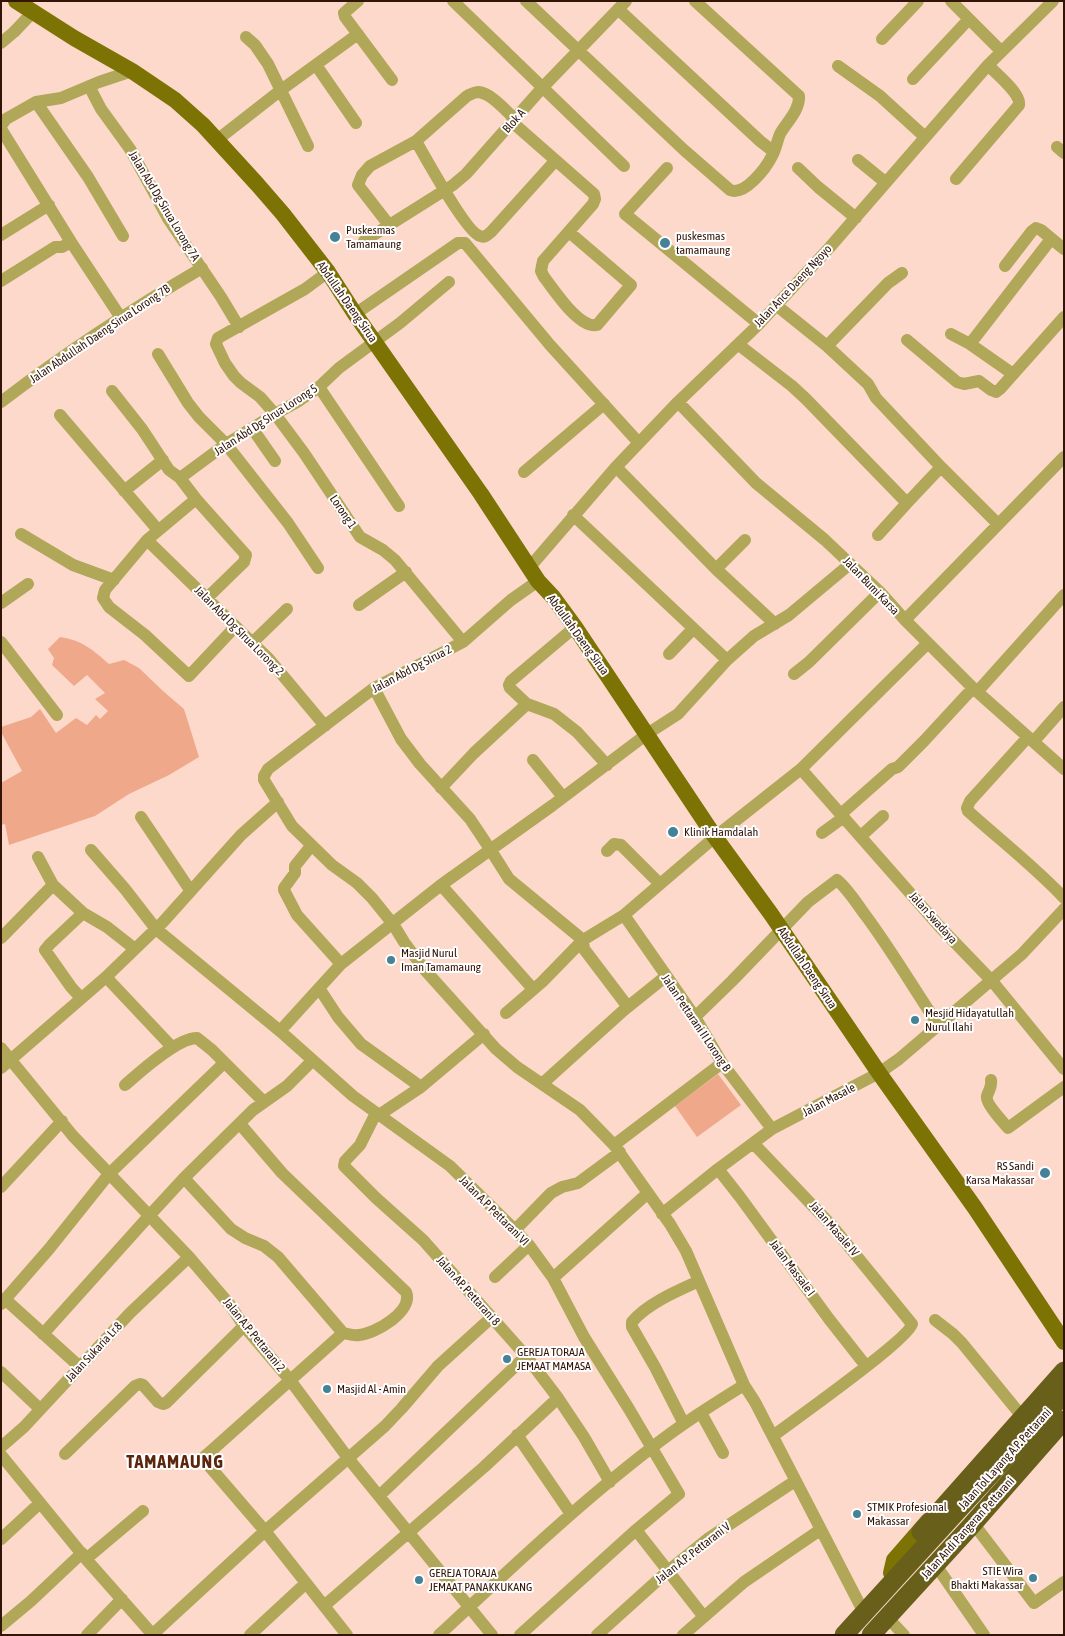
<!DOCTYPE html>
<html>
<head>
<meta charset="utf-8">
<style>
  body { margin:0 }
  #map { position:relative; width:1065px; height:1636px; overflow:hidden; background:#fcd9cb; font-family:"Asap Condensed",sans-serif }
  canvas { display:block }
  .frame { position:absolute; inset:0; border:2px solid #331508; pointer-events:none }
</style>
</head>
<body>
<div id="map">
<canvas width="1065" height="1636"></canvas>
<div class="frame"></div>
</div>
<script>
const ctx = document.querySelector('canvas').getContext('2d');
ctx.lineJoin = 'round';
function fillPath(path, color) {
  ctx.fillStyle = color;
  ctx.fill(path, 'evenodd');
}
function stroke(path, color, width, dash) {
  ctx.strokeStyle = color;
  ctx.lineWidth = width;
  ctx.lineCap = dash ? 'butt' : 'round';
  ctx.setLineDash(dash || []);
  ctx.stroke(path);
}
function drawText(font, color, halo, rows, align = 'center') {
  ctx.font = font + ' "Asap Condensed",sans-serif';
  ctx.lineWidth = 4;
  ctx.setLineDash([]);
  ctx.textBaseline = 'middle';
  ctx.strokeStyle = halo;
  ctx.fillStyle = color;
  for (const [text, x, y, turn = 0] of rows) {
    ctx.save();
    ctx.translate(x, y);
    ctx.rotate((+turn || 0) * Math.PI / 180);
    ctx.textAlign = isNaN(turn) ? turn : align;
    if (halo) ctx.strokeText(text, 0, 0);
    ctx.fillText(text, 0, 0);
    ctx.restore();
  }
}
fillPath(new Path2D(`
  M 60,637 C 82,640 93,650 109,664 L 124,660 L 139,668 L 163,691 L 184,709 L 199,757 L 169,775 L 129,794 L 95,816 L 9,845 L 5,824 L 1,825 L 1,783 L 22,771 L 1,732 L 1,727 L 31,717 L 40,709 L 56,733 L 76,718 L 87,725 L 96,715 L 100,719 L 108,711 L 95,699 L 105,693 L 87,675 L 74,686 L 52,665 L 54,658 L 48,649 Z
  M 718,1074 L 741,1105 L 697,1137 L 675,1106 Z`), '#f0a88b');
stroke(new Path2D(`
  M 358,1 L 344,13 L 345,17 L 392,80
  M 453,1 L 624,166
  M 526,1 L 684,150 L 730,190 C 745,196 766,168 772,156 C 776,149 777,141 780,134 C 786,123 800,110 799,96 L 695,1
  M 951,1 L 1001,51
  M 618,9 L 760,141 L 774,152
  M 246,37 L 255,45 L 268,64 L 308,146
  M 882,39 L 918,1
  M 1,43 L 14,32 L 33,12
  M 316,65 L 356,123
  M 838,66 L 880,96 L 925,137
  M 913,79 L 969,19
  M 89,86 L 101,109 L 130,149 L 169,220 L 221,297 L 239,327
  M 36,102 L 88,177 L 123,236
  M 512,122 L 594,194 L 595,199 L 593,204 L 543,261 L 541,271 L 544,277 C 555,291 579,329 597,325 L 631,285 L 569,232
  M 1,126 L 6,119 L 36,102 L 61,98 L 99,82 L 132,71
  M 1,129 L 71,242 L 121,318
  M 217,140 L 281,90 L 358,34
  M 416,141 C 425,157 467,233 480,236 C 485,238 487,235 491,232 L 555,161
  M 1057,147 L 1064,153
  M 858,160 L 885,182
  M 667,168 L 625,214 L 759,324
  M 798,168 L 818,187 L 856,218
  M 956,179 L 1019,105 C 1021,93 996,74 988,65
  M 389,225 L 358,185 L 362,175 L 370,166 L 416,141 L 467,96 C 471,94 474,92 479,92 C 492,94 505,110 515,119
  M 1,235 L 49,205
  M 364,241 L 453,185 L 466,174 L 543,87 L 626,1
  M 1005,266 L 1032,231 L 1036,228 L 1041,230 L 1064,249
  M 328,272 L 305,289 L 218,338 L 216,344 L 225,363 L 234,376 L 241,383 L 260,397 L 275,414 L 304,453 L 360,537 L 383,550 L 395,560 L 463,642
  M 1,281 L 55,247 L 62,247 L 71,242
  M 776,305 L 827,346 L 868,384 L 876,398 L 941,467
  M 355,314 L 458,243 L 465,243 L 550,345 L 639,443
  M 951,334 L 970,344
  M 907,340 L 957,382 L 964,384 L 979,381 L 991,390 L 996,392 L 1000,389 L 1064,317
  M 739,345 L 792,386 L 806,399 L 907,503 L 941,467 L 997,523
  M 827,346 L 888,283 L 902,273
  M 158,354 L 188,403 L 199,417 L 226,444 L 288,523 L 318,568
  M 1013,374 L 970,344 L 1051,239
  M 319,387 L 399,506
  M 112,391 L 142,429 L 169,470 L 180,478 L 196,499
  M 1,402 C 65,353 132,309 202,268
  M 678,402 L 756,483 L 825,540 L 880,592 L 905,620 L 973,688 L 1064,769
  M 60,415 L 158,530
  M 252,428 L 275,461
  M 616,467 L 716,569 L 775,624
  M 524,472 L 604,404
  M 180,478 L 226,444 L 275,414 L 297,402 L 319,387 L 339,368 L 400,323 L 449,282
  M 124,491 L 163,460
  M 573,515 L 727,660
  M 21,534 L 73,565 L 114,580
  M 878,535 L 907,503
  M 147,540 L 269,659 L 325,726
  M 529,568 L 616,467 L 678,402 L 759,324 L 830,247 L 988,65 L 1053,1
  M 716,569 L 745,540
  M 538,581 L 511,600 L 463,642 L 374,688 L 268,769 L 264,776 L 264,780 L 292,826 L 332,865 L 357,883 L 372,898 L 393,924 L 404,942 L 424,969 L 496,1049 L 517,1067 L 580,1110 L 614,1145 L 670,1224 L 686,1251 L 744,1385 L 755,1402 L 861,1607
  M 207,598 L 244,562 L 246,555 L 196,499 L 147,540 L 105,590 L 103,598 L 109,607 L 145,635 L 189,676 L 235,627
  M 1,603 L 28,584
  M 359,605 L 406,572
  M 905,620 L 1064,457
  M 1,642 L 57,715
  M 252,643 L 287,609
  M 669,654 L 693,629
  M 794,674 L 809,662 L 880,592
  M 374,688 L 401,739 L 420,764 L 470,819 L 490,849 L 509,879 L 583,940 L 584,949 L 628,1007
  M 977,692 L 1064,595
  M 527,704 L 554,714 L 577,732 L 607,765
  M 1028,737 L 970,801 L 967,808 L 968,811 C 1000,840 1035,867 1064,898
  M 1034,741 L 1064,707
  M 533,760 L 563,797
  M 801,769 L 939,926 L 992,981 L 1064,1069
  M 441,788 L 474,753 L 527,704 L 510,688 L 509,685 L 511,681 L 575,627
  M 841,814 L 892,769 L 898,767 L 924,741 L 973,688
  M 141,817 L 190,890
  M 822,833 L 844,817
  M 861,836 L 883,816
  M 311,846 L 295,866 L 295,873 L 284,888 L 284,890 L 297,915 L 341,964
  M 91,850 L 125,889 L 156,929 L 280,1031 L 353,1096 L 450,1166 L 515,1230 L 529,1245 L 553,1278 L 584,1337 L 629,1409 L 679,1494 L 636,1530 L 520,1635
  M 607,851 L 614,844 L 621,845 L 660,884
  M 38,857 L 53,885
  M 441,885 L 533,989
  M 624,915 L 695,1017 L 722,1063 L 772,1129
  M 1,938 L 53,885 L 83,913 L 107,927 L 135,949
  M 106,977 L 172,1047
  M 319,988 L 338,1017 L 361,1044 L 421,1087
  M 81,998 L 71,987 L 45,950 L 50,944 L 83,913
  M 506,1013 L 542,982 L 583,940 L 624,915 L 715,837 L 801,769 L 928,643
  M 695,1017 L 732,981 L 808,902 L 837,880 C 848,889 857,904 866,916 C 892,951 914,989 939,1026
  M 280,1031 L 341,964 L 441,885 L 553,805 L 647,734 L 678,714 L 727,660 L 754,636 L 789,615 L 850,564
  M 1,1048 L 73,1136 L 189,1257 L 230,1305 L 244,1326 L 290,1380 L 348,1458 L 492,1635
  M 1,1068 L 106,977 L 163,922 L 241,835 L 278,802
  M 991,1080 C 992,1088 989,1089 987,1096 C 985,1103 1003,1122 1008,1128 L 1064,1087
  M 543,1083 L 624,1010 L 665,977
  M 125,1085 C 140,1072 177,1038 197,1038 L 212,1050 L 264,1102
  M 376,1113 L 360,1145 L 345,1161 L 344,1166 L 376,1198 L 423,1240 L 526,1356 L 558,1398 L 584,1437 L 610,1482
  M 379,1115 L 421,1087 L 484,1034
  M 240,1124 L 282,1173 L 406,1292 C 414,1311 375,1334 359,1335 C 354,1336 348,1334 343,1333
  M 753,1143 L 833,1227 L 912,1324 C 909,1339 793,1421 773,1436
  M 614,1145 L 722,1063
  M 718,1169 L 740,1197 L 829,1319 L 866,1366
  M 184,1178 L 231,1229 L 245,1238 L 264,1246 L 278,1257 L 343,1333 L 211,1451 L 204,1457 L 204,1460 L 265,1531 L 347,1635
  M 1,1187 L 62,1121
  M 662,1214 L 718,1169 L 772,1129 L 879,1073 L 899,1059 L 1022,954 L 1064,909
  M 515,1230 L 551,1193 L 562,1187 L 578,1183 L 620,1152
  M 495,1277 L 529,1245
  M 553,1278 L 648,1193
  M 6,1300 L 80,1367
  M 1,1304 L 49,1249 L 109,1174 L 224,1063
  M 935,1320 L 953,1334 L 962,1343 L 1020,1414
  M 43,1334 L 149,1216 L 184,1178 L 253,1110 L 287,1086 L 312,1061
  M 1,1372 L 40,1409
  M 701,1413 L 723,1453
  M 684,1424 L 655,1367 L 632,1327 L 632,1322 C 646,1304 679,1290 699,1281
  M 517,1435 L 571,1514
  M 1,1447 L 24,1427 L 130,1313 L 189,1257
  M 65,1454 L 135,1386 L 140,1384 L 143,1385 L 158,1402 L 163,1404 L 166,1403 L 244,1326
  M 1,1455 L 86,1559 L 153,1635
  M 379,1496 L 526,1356
  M 973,1523 L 1034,1603 L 1064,1582
  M 636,1530 L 704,1617
  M 1,1539 L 40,1503
  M 86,1559 L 143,1511
  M 935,1564 L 984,1635
  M 324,1606 L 484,1467 L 558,1398
  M 887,1617 L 904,1635
  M 1,1626 L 31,1601 L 82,1553
  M 87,1635 L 122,1599
  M 152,1635 L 265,1531 L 385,1426 L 402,1408 L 438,1366 L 492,1317
  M 250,1635 L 305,1584
  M 439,1635 C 508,1571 576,1506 650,1449 C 680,1425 712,1405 744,1385
  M 597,1635 L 668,1571 L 709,1538 L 795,1481
  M 683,1635 L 744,1582 L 820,1530`), '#b0a759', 12);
stroke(new Path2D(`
  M 16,1 L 74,38 L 132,71 L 175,100 L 203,125 L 257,184 L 283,214 L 328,272 L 355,314 L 481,494 L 538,581 L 553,597 L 575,627 L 715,837 L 771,914 L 879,1073 L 975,1208 L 1064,1342
  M 891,1573 L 894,1560 L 928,1521`), '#7d7305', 16);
stroke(new Path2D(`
  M 871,1635 L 970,1527 L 1064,1420`), '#68601a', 19);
stroke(new Path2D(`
  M 921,1532 L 1064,1371
  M 844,1635 L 1064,1394`), '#68601a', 19);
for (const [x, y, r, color] of [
  [335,237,6,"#438297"],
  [665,243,6,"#438297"],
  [673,832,6,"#438297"],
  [391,960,5,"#438297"],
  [915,1020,5,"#438297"],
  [1045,1173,6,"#438297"],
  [507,1359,5,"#438297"],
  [327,1389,5,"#438297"],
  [857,1514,5,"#438297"],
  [1033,1578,5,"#438297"],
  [419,1580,5,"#438297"]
]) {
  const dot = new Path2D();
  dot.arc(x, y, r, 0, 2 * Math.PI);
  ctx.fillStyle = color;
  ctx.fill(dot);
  stroke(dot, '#fff', 2);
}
drawText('12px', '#331508', '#fff', [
  ["Blok A",514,121,-48],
  ["Jalan Abd Dg Sirua Lorong 7A",164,206,59],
  ["Jalan Ance Daeng Ngoyo",793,286,-47],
  ["Abdullah Daeng Sirua",347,302,55],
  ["Jalan Abdullah Daeng Sirua Lorong 7B",100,334,-34],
  ["Jalan Abd Dg SIrua Lorong 5",266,420,-33],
  ["Lorong 1",343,512,56],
  ["Jalan Bumi Karsa",871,586,46],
  ["Jalan Abd Dg SIrua Lorong 2",239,631,45],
  ["Abdullah Daeng Sirua",578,635,54],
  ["Jalan Abd Dg SIrua 2",412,669,-28],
  ["Jalan Swadaya",933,918,48],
  ["Abdullah Daeng Sirua",807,968,56],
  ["Jalan Pettarani II Lorong B",696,1023,56],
  ["Jalan Masale",829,1100,-28],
  ["Jalan A.P Pettarani VI",494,1211,45],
  ["Jalan Masale IV",834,1229,49],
  ["Jalan Massale I",792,1268,53],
  ["Jalan AP. Pettarani 8",468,1291,48],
  ["Jalan A.P. Pettarani 2",254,1335,51],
  ["Jalan Sukaria Lr.8",94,1352,-47],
  ["Jalan Tol Layang A.P. Pettarani",1005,1459,-48],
  ["Jalan Andi Pangeran Pettarani",968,1528,-48],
  ["Jalan A.P. Pettarani V",693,1553,-38]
]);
drawText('12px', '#331508', '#fff', [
  ["Puskesmas",346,230],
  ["Tamamaung",346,244],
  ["puskesmas",676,236],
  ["tamamaung",676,250],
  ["Klinik Hamdalah",684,832],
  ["Masjid Nurul",401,953],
  ["Iman Tamamaung",401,967],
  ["Mesjid Hidayatullah",925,1013],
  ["Nurul Ilahi",925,1027],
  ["RS Sandi",1034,1166,"right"],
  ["Karsa Makassar",1034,1180,"right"],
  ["GEREJA TORAJA",517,1352],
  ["JEMAAT MAMASA",517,1366],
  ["Masjid Al - Amin",337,1389],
  ["STMIK Profesional",867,1507],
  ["Makassar",867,1521],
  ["STIE Wira",1023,1571,"right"],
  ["Bhakti Makassar",1023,1585,"right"],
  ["GEREJA TORAJA",429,1573],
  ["JEMAAT PANAKKUKANG",429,1587]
], 'left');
ctx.letterSpacing = '1px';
drawText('bold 18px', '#5b260e', '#fff', [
  ["TAMAMAUNG",175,1462]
]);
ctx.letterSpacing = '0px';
</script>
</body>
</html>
